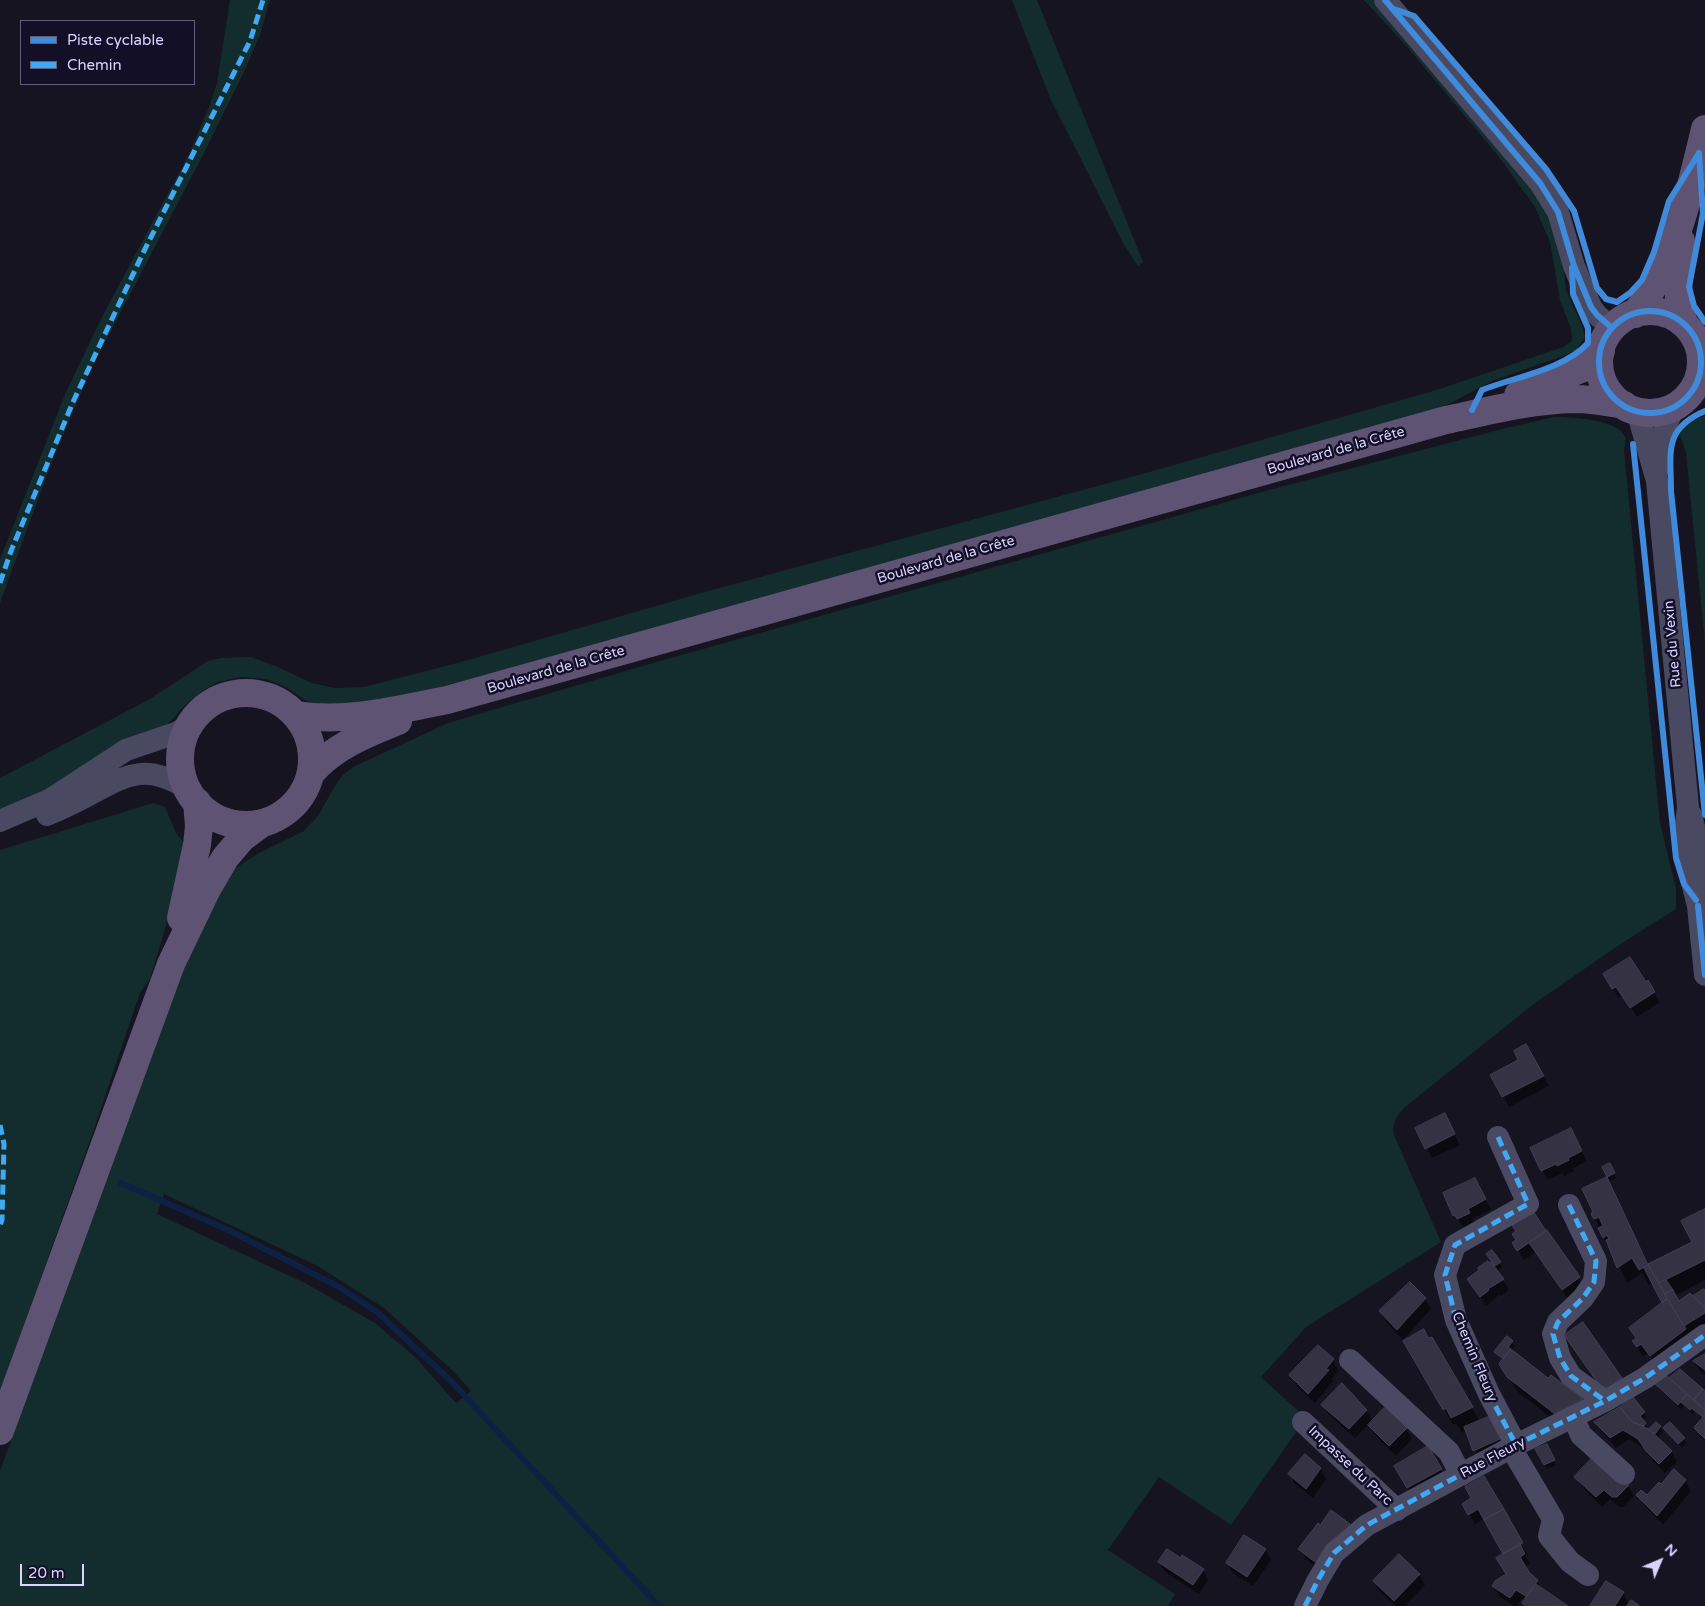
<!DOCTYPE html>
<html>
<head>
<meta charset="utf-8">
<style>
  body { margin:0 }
  #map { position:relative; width:1705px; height:1606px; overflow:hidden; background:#161421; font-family:"Varela Round",sans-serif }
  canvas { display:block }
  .legend { position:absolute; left:20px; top:20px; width:175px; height:65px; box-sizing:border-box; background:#130f26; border:1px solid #625e7d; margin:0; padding:6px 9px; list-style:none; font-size:15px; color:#d9d4ff }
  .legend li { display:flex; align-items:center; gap:10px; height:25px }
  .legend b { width:25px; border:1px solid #625e7d }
  .north { position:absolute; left:1635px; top:1536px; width:50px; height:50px; -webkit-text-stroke:4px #130f26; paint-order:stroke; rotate:45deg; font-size:14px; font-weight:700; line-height:20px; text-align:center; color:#d9d4ff }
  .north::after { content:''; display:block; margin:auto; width:18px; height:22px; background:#d9d4ff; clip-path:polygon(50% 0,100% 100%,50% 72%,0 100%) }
  .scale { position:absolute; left:20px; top:1564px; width:64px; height:22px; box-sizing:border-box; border:2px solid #d9d4ff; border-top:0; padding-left:6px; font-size:15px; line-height:18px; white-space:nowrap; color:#d9d4ff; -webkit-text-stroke:4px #130f26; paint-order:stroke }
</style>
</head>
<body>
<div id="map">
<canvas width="1705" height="1606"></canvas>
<ul class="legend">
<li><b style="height:6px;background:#408adc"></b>Piste cyclable</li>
<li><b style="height:6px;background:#3fa9f5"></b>Chemin</li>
</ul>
<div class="north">N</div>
<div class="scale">20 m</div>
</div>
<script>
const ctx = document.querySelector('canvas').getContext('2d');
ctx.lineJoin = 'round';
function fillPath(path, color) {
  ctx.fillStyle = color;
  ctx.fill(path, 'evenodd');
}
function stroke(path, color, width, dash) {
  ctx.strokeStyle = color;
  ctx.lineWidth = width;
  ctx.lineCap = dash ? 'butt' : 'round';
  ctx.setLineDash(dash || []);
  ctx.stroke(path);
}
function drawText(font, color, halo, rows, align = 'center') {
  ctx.font = font + ' "Varela Round",sans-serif';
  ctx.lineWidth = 5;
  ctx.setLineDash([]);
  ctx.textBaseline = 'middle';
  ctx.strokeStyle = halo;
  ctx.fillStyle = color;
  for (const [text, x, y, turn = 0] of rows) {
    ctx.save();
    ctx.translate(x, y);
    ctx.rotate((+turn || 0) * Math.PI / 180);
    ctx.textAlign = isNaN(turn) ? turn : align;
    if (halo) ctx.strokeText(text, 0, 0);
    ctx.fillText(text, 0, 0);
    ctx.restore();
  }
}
fillPath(new Path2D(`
  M 230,0 L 270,0 L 260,35 L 243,74 L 204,153 L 92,367 L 53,459 L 0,603 L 0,559 L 66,392 L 103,315 L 188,156 L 209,107 L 217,83 Z
  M 1012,0 L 1037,0 L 1143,262 L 1138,266 L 1123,243 L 1050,98 Z
  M 1364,0 L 1373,0 L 1392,21 L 1548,204 L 1563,265 L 1566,290 L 1583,328 L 1585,337 L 1576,350 L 1563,356 L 1492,381 L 1451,403 L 1420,415 L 487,675 L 386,701 L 316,705 L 305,700 L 286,687 L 266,679 L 241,677 L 218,682 L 202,691 L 183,707 L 171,721 L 159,730 L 121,741 L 107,749 L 67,783 L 0,814 L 0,778 L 148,700 L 208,661 L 221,658 L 251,657 L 278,667 L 312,683 L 335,688 L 364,687 L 461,662 L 712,590 L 1153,471 L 1440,389 L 1563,347 L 1571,342 L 1572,338 L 1571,329 L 1560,300 L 1550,242 L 1535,207 L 1499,157 L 1409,49 Z
  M 1705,416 L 1705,643 L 1686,453 L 1680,435 L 1680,431 L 1691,421 Z
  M 1554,417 C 1570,417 1604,419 1618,429 C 1621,431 1624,435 1626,438 L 1624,450 L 1660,823 L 1676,889 L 1676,909 L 1622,943 L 1535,1003 L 1405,1107 C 1396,1117 1392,1122 1394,1135 L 1441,1242 L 1306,1327 L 1261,1377 L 1306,1418 L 1231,1525 L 1159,1477 L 1108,1550 L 1175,1594 L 1168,1606 L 0,1606 L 0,1471 L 179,975 L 228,870 L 237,867 L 259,853 L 304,831 L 318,816 L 336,784 L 343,775 L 353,767 L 448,723 L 653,663 L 1269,490 L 1506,428 ZM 164,1194 L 316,1265 L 384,1308 L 453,1371 L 471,1391 L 456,1403 L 414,1356 L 375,1323 L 307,1284 L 157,1214 Z
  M 153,803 L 165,807 L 176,833 L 189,849 L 150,979 L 140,993 L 92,1135 L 0,1392 L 0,850 Z`), '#132c2d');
fillPath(new Path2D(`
  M 1646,983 L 1654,992 L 1660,1002 L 1637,1017 L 1623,996 L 1619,998 L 1610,985 Z
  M 1526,1046 L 1549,1086 L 1509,1107 L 1492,1075 L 1520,1061 Z
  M 1450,1125 L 1460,1145 L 1432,1158 L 1427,1148 Z
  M 1576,1140 L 1587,1161 L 1573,1168 L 1574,1171 L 1564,1176 L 1563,1173 L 1548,1180 L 1542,1170 Z
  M 1610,1165 L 1616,1178 L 1608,1182 L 1646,1259 L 1644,1260 L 1647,1267 L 1650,1267 L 1694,1243 L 1705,1210 L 1705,1280 L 1674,1296 L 1679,1303 L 1698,1301 L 1695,1296 L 1705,1291 L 1705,1327 L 1657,1365 L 1648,1353 L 1643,1357 L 1634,1342 L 1637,1339 L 1630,1329 L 1664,1303 L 1653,1282 L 1649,1285 L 1642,1273 L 1627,1283 L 1593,1215 L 1594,1213 L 1583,1190 L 1609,1177 L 1603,1168 ZM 1655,1280 L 1658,1280 L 1663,1288 L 1661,1289 Z
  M 1480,1189 L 1491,1210 L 1472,1219 L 1475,1223 L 1464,1228 L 1455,1215 Z
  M 1533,1213 L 1585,1288 L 1568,1299 L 1536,1252 L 1524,1260 L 1513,1243 L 1517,1240 L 1517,1232 L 1512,1224 Z
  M 1493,1262 L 1500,1263 L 1502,1267 L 1497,1271 L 1509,1290 L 1501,1296 L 1500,1294 L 1486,1306 L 1469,1279 Z
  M 1425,1299 L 1431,1309 L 1403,1340 L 1386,1322 L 1381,1312 Z
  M 1507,1337 L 1515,1346 L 1512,1351 L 1549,1380 L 1582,1399 L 1591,1415 L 1565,1429 L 1518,1392 L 1501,1364 L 1503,1361 L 1495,1352 Z
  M 1431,1338 L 1480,1422 L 1490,1417 L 1506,1448 L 1480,1460 L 1467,1430 L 1462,1433 L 1456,1423 L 1453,1425 L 1405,1341 Z
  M 1705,1355 L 1705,1375 L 1700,1372 L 1694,1362 Z
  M 1333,1360 L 1338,1370 L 1332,1379 L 1333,1381 L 1315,1403 L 1297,1386 L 1291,1376 Z
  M 1667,1378 L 1705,1393 L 1705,1442 L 1695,1428 L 1703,1419 L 1695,1411 L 1693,1414 L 1684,1405 L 1681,1409 L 1659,1389 L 1657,1384 Z
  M 1323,1405 L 1366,1410 L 1373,1422 L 1406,1429 L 1412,1439 L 1396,1456 L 1376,1436 L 1369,1424 L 1355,1438 L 1329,1415 Z
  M 1644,1413 L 1647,1417 L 1642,1421 L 1648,1428 L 1646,1430 L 1649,1430 L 1656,1423 L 1660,1427 L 1663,1432 L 1657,1438 L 1671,1451 L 1677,1462 L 1665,1473 L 1653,1461 L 1645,1449 L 1629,1439 L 1616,1448 L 1602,1432 L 1596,1422 Z
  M 1665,1429 L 1684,1439 L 1686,1443 L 1682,1448 Z
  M 1546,1445 L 1556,1465 L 1547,1469 L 1537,1450 Z
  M 1427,1448 L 1447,1480 L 1414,1498 L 1396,1467 Z
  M 1320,1468 L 1326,1479 L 1313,1498 L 1295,1484 L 1290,1474 Z
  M 1674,1471 L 1685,1481 L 1691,1491 L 1663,1525 L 1644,1505 L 1638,1495 L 1647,1496 L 1661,1486 Z
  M 1576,1477 L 1628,1486 L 1634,1496 L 1623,1507 L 1619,1507 L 1610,1499 L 1602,1507 L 1582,1487 Z
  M 1484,1478 L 1527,1554 L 1525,1555 L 1530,1564 L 1525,1567 L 1528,1573 L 1537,1581 L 1543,1591 L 1566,1606 L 1525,1606 L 1524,1603 L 1525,1602 L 1522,1599 L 1517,1606 L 1514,1606 L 1499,1596 L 1493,1586 L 1508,1575 L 1505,1554 L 1485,1518 L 1475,1524 L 1469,1514 L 1473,1499 Z
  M 1331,1512 L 1349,1525 L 1355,1535 L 1322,1572 L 1306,1559 L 1300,1549 Z
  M 1265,1550 L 1271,1560 L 1253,1586 L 1233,1573 L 1227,1563 Z
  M 1399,1556 L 1419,1575 L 1425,1585 L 1405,1606 L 1395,1606 L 1380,1592 L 1374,1582 Z
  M 1159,1562 L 1203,1570 L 1208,1580 L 1199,1594 L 1165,1572 Z
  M 1623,1593 L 1629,1604 L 1638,1606 L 1592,1606 Z`), '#0007');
stroke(new Path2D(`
  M 121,1183 L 228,1230 L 339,1287 L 377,1312 L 452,1382 L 659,1606`), '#0d2144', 6);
const building = new Path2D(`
  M 1630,957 L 1646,982 L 1648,980 L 1655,992 L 1630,1008 L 1616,987 L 1612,989 L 1603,974 Z
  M 1526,1044 L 1544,1076 L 1502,1097 L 1490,1075 L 1518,1060 L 1514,1051 Z
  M 1445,1113 L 1455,1134 L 1425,1149 L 1415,1128 Z
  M 1571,1128 L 1582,1151 L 1568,1158 L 1569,1160 L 1557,1166 L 1556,1164 L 1541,1171 L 1530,1148 Z
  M 1610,1163 L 1615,1173 L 1607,1177 L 1602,1167 Z
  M 1607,1177 L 1648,1265 L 1639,1270 L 1632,1258 L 1617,1268 L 1606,1240 L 1609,1239 L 1607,1235 L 1603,1238 L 1598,1228 L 1603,1226 L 1599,1217 L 1594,1219 L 1592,1216 L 1591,1213 L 1593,1212 L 1582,1189 Z
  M 1475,1178 L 1486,1199 L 1468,1209 L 1470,1213 L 1457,1219 L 1455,1215 L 1453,1216 L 1443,1193 Z
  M 1705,1209 L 1705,1260 L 1659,1283 L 1648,1264 L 1692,1242 L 1681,1221 Z
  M 1533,1211 L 1546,1231 L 1517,1251 L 1512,1243 L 1516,1240 L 1512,1234 L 1516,1231 L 1510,1223 Z
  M 1547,1230 L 1580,1277 L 1562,1290 L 1529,1243 Z
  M 1492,1250 L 1501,1262 L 1495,1266 L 1486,1254 Z
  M 1488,1261 L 1489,1263 L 1491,1262 L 1504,1279 L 1488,1289 L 1489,1290 L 1480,1297 L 1467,1279 L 1479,1270 L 1478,1268 Z
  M 1648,1265 L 1667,1299 L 1662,1303 L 1644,1268 Z
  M 1666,1280 L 1673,1290 L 1665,1294 L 1659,1283 Z
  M 1410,1282 L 1426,1298 L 1397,1330 L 1379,1311 Z
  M 1704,1289 L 1705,1290 L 1705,1308 L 1693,1296 Z
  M 1673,1290 L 1679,1301 L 1690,1293 L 1705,1308 L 1705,1313 L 1684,1326 L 1665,1294 Z
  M 1667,1299 L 1686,1329 L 1650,1356 L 1641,1344 L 1637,1347 L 1632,1341 L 1636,1338 L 1629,1328 Z
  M 1583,1322 L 1622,1378 L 1602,1389 L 1564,1335 Z
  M 1424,1329 L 1428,1338 L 1432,1337 L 1473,1407 L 1451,1418 L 1446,1408 L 1443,1410 L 1403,1341 Z
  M 1507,1336 L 1513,1341 L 1508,1347 L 1511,1349 L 1503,1359 L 1494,1352 Z
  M 1318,1345 L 1334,1359 L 1326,1369 L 1329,1370 L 1308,1394 L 1289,1375 Z
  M 1511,1349 L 1548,1378 L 1551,1375 L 1583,1399 L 1555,1414 L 1507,1377 L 1499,1364 Z
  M 1705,1354 L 1705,1370 L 1693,1361 Z
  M 1680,1369 L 1703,1389 L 1694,1400 L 1669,1378 Z
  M 1667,1376 L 1687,1394 L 1678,1405 L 1655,1384 Z
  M 1342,1383 L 1367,1410 L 1349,1429 L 1321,1405 Z
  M 1703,1389 L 1705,1391 L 1705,1410 L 1694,1400 Z
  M 1687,1394 L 1705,1410 L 1705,1415 L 1703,1417 L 1691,1408 L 1690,1410 L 1681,1402 Z
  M 1633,1397 L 1645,1412 L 1640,1416 L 1646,1423 L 1644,1426 L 1632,1422 L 1620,1407 Z
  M 1386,1406 L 1407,1428 L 1389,1446 L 1368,1425 Z
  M 1620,1407 L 1632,1422 L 1649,1429 L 1672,1451 L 1659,1464 L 1646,1451 L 1638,1439 L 1623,1430 L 1610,1438 L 1594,1422 Z
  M 1705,1415 L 1705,1439 L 1694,1428 Z
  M 1491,1416 L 1502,1438 L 1473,1451 L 1464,1427 Z
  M 1656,1422 L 1661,1426 L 1655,1434 L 1649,1429 Z
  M 1670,1422 L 1685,1438 L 1678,1444 L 1663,1428 Z
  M 1547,1444 L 1555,1460 L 1544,1465 L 1535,1449 Z
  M 1428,1446 L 1442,1469 L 1407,1488 L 1394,1466 Z
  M 1305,1454 L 1321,1468 L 1306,1489 L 1288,1474 Z
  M 1596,1454 L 1629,1485 L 1617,1497 L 1612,1497 L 1604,1490 L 1596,1497 L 1574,1477 Z
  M 1674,1469 L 1686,1480 L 1657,1516 L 1636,1495 L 1641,1490 L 1647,1495 L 1659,1482 L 1661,1484 Z
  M 1484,1476 L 1504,1509 L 1484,1520 L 1478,1509 L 1468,1515 L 1462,1504 L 1471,1498 L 1465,1487 Z
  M 1504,1509 L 1523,1543 L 1503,1554 L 1484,1520 Z
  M 1331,1510 L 1350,1524 L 1335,1537 L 1315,1562 L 1298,1549 L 1318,1523 L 1320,1525 Z
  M 1244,1535 L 1266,1549 L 1247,1577 L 1226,1563 Z
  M 1520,1544 L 1525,1554 L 1520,1557 L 1529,1572 L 1538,1580 L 1527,1597 L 1516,1590 L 1510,1598 L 1492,1586 L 1495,1581 L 1506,1574 L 1496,1558 Z
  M 1167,1549 L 1181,1558 L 1182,1555 L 1204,1569 L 1193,1585 L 1158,1562 Z
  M 1399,1554 L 1420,1574 L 1394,1601 L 1373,1581 Z
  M 1606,1581 L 1624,1592 L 1615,1606 L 1590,1606 Z
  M 1536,1584 L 1568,1606 L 1526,1606 L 1522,1603 Z
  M 1631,1600 L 1639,1605 L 1638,1606 L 1627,1606 Z`);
fillPath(building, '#343243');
stroke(building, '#433f54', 1);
stroke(new Path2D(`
  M 1385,0 L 1540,183 L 1558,212 L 1574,266 L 1591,307 L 1597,315 L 1612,328
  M 1637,411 L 1657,481 L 1688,807 L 1683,847 L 1698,906
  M 1659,468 L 1663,434 L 1674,406
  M 47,815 C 61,809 74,803 87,796 C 127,775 145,762 188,789
  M 1691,815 L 1697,839 L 1701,859 L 1698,887 L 1698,906 L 1705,975
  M 0,821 L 51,799 L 126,750 L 176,733 L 189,725
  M 1498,1137 L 1528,1204 L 1455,1245 L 1445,1275 L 1456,1320 L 1489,1394 L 1516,1445
  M 1569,1205 L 1596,1261 L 1594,1282 L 1583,1298 L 1558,1322 L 1553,1334 L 1560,1358 L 1571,1376 L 1605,1401
  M 1350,1360 L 1449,1452 L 1461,1475
  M 1573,1417 L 1581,1435 L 1624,1474
  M 1303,1422 L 1397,1510
  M 1511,1448 L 1553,1519 L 1549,1536 L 1570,1562 L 1588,1575
  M 1305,1606 L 1318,1580 L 1334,1553 L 1367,1525 L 1516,1445 L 1605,1401 L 1645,1378 L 1705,1335`), '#4a4962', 22);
stroke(new Path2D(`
  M 1681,241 C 1679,269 1675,296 1684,323
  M1599 362a51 51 0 1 1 102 0a51 51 0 1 1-102 0Z
  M 1635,314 C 1675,263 1690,191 1705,129
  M 1518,395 L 1583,368 L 1601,351
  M180 759a66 66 0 1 1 132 0a66 66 0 1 1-132 0Z
  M 296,715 C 347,723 397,710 447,700 L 1446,420 C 1488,411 1530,400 1574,399 C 1591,399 1607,402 1624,405
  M 311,773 C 334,746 366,734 398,721
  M 181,918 L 197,845 L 199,826 L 197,802
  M 0,1431 L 171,964 L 207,889 L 225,858 L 242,838 L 262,823`), '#5e5373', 28);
stroke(new Path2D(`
  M 0,583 L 11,551 L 73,402 L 143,253 L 250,41 L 263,0
  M 0,1125 L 4,1144 L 2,1220 L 0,1225
  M 1498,1137 L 1528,1204 L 1455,1245 L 1445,1275 L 1456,1320 L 1489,1394 L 1516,1445
  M 1569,1205 L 1596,1261 L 1594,1282 L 1583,1298 L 1558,1322 L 1553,1334 L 1560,1358 L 1571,1376 L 1605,1401
  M 1305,1606 L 1318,1580 L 1334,1553 L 1367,1525 L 1516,1445 L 1605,1401 L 1645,1378 L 1705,1335`), '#3fa9f5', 5, [10, 5]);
stroke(new Path2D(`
  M 1385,0 L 1540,183 L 1558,212 L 1574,266 L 1591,307 L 1597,315 L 1612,328
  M 1394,9 L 1414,16 L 1546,169 L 1574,211 L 1597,288 L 1606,299 L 1617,302 L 1630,293 L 1642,280 L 1654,252 L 1669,201 L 1699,153
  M 1699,153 L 1703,213 L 1689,287 L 1694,306 L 1705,322
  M1599 362a51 51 0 1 1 102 0a51 51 0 1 1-102 0Z
  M 1472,410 L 1482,390 C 1515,377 1565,369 1588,343 L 1588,328 L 1573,294 L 1572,268
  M 1705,411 C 1663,429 1671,452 1671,491 L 1705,815
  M 1633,444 L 1676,858 L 1684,884 L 1696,900
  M 1698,906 L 1705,975`), '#408adc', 6);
drawText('14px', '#d9d4ff', '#130f26', [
  ["Boulevard de la Crête",1336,451,-16],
  ["Boulevard de la Crête",946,560,-16],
  ["Rue du Vexin",1673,644,-95],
  ["Boulevard de la Crête",556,670,-16],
  ["Chemin Fleury",1474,1357,67],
  ["Rue Fleury",1493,1458,-28],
  ["Impasse du Parc",1350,1466,43]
]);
</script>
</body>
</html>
